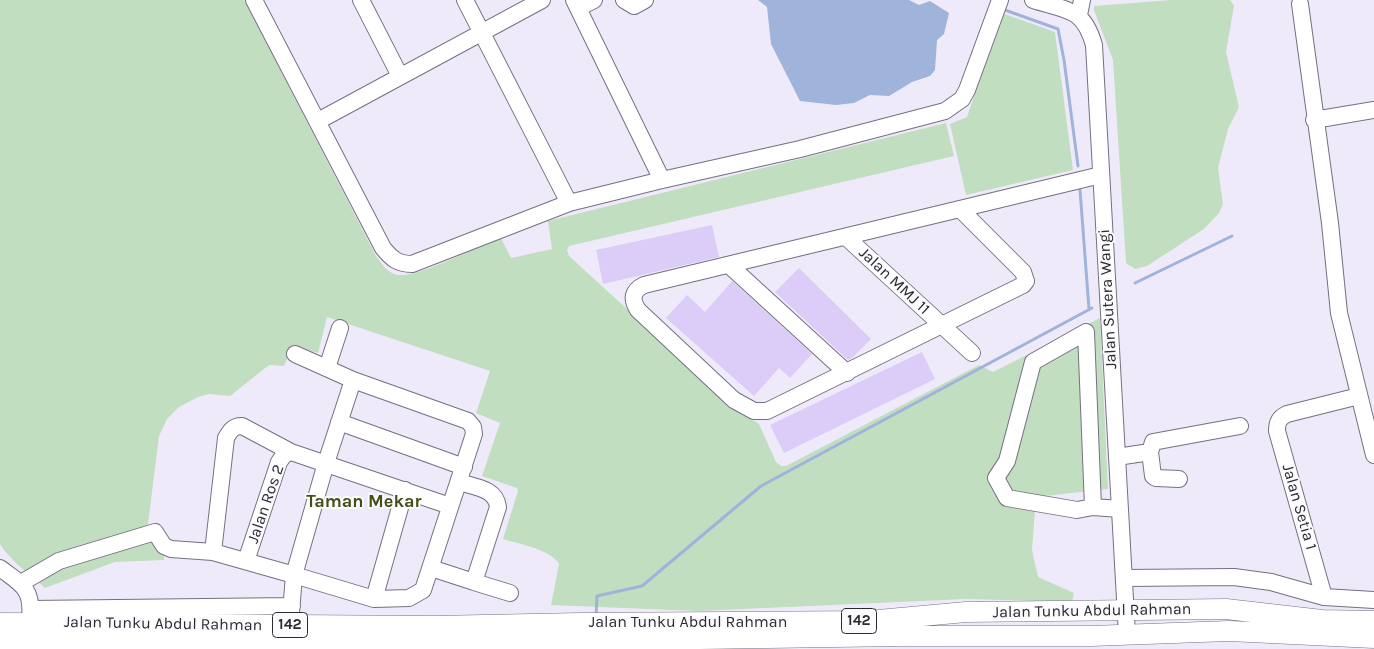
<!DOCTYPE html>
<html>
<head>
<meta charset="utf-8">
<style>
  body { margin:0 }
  canvas { display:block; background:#efeafa }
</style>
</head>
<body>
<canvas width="1374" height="649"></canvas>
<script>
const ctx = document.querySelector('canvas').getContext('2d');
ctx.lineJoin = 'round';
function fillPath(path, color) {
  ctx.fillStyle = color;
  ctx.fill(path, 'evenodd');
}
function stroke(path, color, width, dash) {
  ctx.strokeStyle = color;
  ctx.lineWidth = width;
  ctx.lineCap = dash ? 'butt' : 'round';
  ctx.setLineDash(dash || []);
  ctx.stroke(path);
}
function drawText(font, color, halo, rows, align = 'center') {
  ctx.font = font + ' Karla,sans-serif';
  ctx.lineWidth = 4;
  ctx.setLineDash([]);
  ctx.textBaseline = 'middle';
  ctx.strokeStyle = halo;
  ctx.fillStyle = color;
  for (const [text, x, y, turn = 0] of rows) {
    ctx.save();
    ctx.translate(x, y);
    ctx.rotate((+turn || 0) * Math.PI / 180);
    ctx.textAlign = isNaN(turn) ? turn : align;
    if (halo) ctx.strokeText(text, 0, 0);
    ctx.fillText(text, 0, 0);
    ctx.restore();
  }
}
fillPath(new Path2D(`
  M 0,0 L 244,0 L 376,256 C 382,264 388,274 399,275 C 420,277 479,246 500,236 L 511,258 L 552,249 L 548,221 L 946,123 L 954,156 L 569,246 L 567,250 L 569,256 L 740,412 L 759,424 L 776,462 L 781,466 L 786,466 L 979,365 L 993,372 L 1100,318 L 1108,489 L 1036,497 L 1032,550 L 1038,577 L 1074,593 L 1072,602 L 966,599 L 698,611 L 551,605 L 559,564 C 550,549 519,544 503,539 L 518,491 L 517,488 L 482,476 L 500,423 L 476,413 L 490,371 L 327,317 L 318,353 L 293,346 L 284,366 L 269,365 L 230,396 L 209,394 L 198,397 L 179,407 L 167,419 L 159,436 L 148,524 L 150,541 L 164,555 L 164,560 L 115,562 L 45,588 C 29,573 11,562 0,544 Z
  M 1171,0 L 1230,0 L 1234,6 L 1226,52 L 1239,107 L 1228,129 L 1218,168 L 1223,204 L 1219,213 L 1204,229 L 1147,266 L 1135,269 L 1126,263 L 1113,60 L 1094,10 L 1094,6 Z
  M 1002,13 L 1055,32 L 1073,170 L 966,195 L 950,124 L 967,117 Z`), '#c2dec1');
fillPath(new Path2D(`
  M 758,0 L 909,0 L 919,5 L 930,1 L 949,13 L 944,34 L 937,40 L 935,70 L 930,76 L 912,82 L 889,96 L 870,95 L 854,103 L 836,105 L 800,101 L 771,44 L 767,7 Z`), '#9fb3db');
stroke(new Path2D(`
  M 1005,10 L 1058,29 L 1064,60 L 1078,166
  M 1080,190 L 1089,309
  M 1135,283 L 1232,236
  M 596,615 L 597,596 L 642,586 L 761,486 L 1092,308`), '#9fb3db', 3);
fillPath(new Path2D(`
  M 712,225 L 719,257 L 603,284 L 596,250 Z
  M 799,268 L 871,339 L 853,357 L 848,360 L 775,292 Z
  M 732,281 L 812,354 L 790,378 L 779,368 L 754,396 L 666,318 L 687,295 L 705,312 Z
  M 922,352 L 935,379 L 784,453 L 770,425 Z`), '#dbccf8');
const minor = new Path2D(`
  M 254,0 L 383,248 C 392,259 398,264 412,264 L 569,203 L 662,180 L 800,149 L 945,111 L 962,99 L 967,90 L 1000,0
  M 361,0 L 400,76
  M 465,0 L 569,203
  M 574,0 L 662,180
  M 624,0 L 634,6 L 645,0
  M 1033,0 C 1067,11 1083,7 1094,45 L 1127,635
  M 1300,4 L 1330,223 L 1339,313 L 1374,455
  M 578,8 L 594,0
  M 1079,15 L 1082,0
  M 1314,120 L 1374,110
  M 318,121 L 542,0
  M 960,209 L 1023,272 L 1026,281 L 1023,285 L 767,411 L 754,411 L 734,400 L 638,310 C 631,299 632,291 644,285 L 1101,175
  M 846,237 L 972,353
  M 729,265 L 847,373
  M 295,354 L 353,380
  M 327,368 L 340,328
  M 339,422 L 464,467
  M 1150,452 L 1153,476 L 1156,478 L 1179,479
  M 1117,457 L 1150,452 L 1153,442 L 1240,426
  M 1093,507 L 1077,510 L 1007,498 L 996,478 L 1007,461 L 1033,362 L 1086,332 L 1093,507 L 1120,509
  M 213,552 L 226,438 C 230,431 233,426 242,426 L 291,452 L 450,506
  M 246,561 L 279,462 L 284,455 L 291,452
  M 0,568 C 21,584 33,588 30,618
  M 431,568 L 474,582 L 498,507 C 496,488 474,487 459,482
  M 1124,578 L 1234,577 L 1271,582 L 1324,597 L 1374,600
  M 474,582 L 510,593
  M 21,583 L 59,561 L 155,532 L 164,546 L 171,549 L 213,552 L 294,575 L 290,625
  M 1324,597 L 1277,431 C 1277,422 1279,418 1287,414 L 1359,396
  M 374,599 L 294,575 L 326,463 L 353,380 L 468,421 L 473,427 L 474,434 L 423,590 L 409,598 L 374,599 L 405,490
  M 31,609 L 292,606`);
const major = new Path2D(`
  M 0,623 L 435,626 L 580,623 L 867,621 L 966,612 L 1226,609 L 1322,620 L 1374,621
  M 0,640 L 633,640 L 901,636 L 1091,636 L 1229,631 L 1374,638`);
stroke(minor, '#75707f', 18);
stroke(major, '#75707f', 21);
stroke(minor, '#fff', 16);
stroke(major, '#fff', 20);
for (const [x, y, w] of [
  [859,621,35],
  [290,625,35]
]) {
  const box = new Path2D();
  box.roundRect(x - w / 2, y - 12.5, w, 25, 4);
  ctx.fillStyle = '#fbfafd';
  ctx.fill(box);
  stroke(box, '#2c2a31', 1);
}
drawText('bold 15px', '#2c2a31', null, [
  ["142",859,621],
  ["142",290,625]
]);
drawText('16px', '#2c2a31', '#fbfafd', [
  ["Jalan MMJ 11",894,281,43],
  ["Jalan Sutera Wangi",1108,299,-93],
  ["Jalan Ros 2",266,504,-71],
  ["Jalan Setia 1",1299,507,74],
  ["Jalan Tunku Abdul Rahman",1092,611,-1],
  ["Jalan Tunku Abdul Rahman",688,622],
  ["Jalan Tunku Abdul Rahman",163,624,1]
]);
drawText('bold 18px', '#444f17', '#fbfafd', [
  ["Taman Mekar",364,502]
]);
</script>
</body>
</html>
